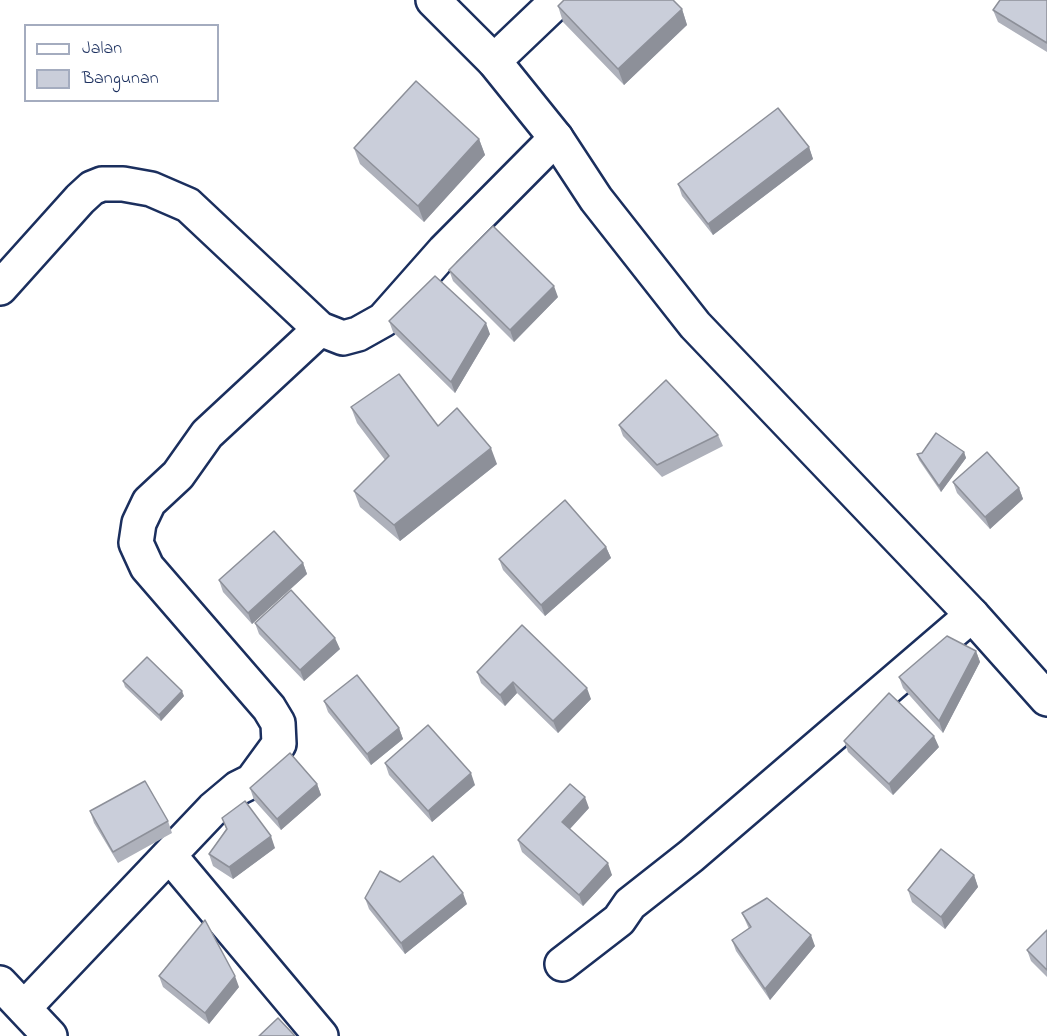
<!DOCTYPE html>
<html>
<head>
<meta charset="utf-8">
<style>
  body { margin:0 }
  #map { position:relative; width:1047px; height:1036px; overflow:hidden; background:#fff; font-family:"Indie Flower",sans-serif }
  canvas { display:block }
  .legend { position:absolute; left:24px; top:24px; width:195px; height:78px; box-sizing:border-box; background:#fff; border:2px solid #a4acbf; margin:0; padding:8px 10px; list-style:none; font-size:18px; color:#1b2f5e }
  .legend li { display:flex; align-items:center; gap:12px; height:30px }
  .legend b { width:30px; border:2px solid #a4acbf }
</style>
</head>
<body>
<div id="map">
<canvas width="1047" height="1036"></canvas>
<ul class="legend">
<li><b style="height:8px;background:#fff"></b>Jalan</li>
<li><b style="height:16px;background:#caceda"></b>Bangunan</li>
</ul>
</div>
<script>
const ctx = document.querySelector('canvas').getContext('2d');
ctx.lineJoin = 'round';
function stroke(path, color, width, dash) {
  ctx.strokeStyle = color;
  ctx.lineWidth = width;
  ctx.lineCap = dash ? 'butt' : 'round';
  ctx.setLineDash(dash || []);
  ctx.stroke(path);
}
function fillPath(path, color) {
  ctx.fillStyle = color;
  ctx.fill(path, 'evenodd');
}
const minor = new Path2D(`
  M 494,61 L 558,0
  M 0,288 L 80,199 L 92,188 L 102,184 L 123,184 L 151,189 L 188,205 L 320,329
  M 170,856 L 321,1036
  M 562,964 L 619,920 L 630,904 L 691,856 L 972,615
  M 0,983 L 50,1036
  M 24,1008 L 213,809 L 238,788 L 252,781 L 279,744 L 278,723 L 269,708 L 147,567 L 136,543 L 139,523 L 149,502 L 178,475 L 207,434 L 320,329 L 343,338 L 358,334 L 383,320 L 444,251 L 556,138`);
const tertiary = new Path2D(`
  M 433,0 L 494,61 L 556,138 L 596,199 L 695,325 L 972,615 L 1047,699`);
stroke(minor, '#1b2f5e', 38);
stroke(tertiary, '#1b2f5e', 38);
stroke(minor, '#fff', 33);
stroke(tertiary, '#fff', 33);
fillPath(new Path2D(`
  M 1047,0 L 1047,52 L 998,22 L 993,10 Z
  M 558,6 L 682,9 L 687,25 L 624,85 L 563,22 Z
  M 479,139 L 485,155 L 424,222 L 360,164 L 354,148 Z
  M 809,147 L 813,159 L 713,235 L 682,196 L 678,184 Z
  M 449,270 L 558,297 L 514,342 L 453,281 Z
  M 389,321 L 490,334 L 455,393 L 393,332 Z
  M 351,407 L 438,426 L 497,464 L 400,541 L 360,507 L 354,491 L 385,460 L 357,423 Z
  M 619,425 L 718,435 L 723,446 L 662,477 L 623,436 Z
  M 964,452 L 966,458 L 941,492 L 919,460 L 917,454 Z
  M 953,482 L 1019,488 L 1023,499 L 990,529 L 957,493 Z
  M 606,547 L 611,558 L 545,616 L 503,570 L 499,559 Z
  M 303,563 L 307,574 L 252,624 L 223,592 L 219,580 Z
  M 255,623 L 340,649 L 304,681 L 259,634 Z
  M 976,651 L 980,662 L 943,733 L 903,688 L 899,677 Z
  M 477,672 L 591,699 L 558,733 L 517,693 L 505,706 L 481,683 Z
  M 123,681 L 184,696 L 161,721 L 125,687 Z
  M 324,701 L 399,728 L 403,739 L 371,765 L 328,712 Z
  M 844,741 L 939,747 L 893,795 L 848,752 Z
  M 385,763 L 475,785 L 432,822 L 389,775 Z
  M 317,784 L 321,795 L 281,830 L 254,800 L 250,788 Z
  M 589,808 L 570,829 L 612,875 L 583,906 L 522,852 L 518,840 Z
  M 90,811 L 168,821 L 172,833 L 118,863 L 94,823 Z
  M 222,818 L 275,848 L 233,879 L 213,866 L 209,854 L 226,829 Z
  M 974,875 L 978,887 L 945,929 L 912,902 L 908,890 Z
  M 365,898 L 467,904 L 405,954 L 369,909 Z
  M 742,913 L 815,946 L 770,1000 L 736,951 L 732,940 L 749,929 Z
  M 1047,930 L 1047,977 L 1031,961 L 1027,950 Z
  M 159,976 L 239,987 L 209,1024 L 163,987 Z`), '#aeb1bb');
fillPath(new Path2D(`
  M 682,9 L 687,25 L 624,85 L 618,69 Z
  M 479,139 L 485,155 L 424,222 L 418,206 Z
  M 809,147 L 813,159 L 713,235 L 708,224 Z
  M 554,286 L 558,297 L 514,342 L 510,330 Z
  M 486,323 L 490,334 L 455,393 L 451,382 Z
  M 491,448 L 497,464 L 400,541 L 394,525 Z
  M 964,452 L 966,458 L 941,492 L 939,486 Z
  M 1019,488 L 1023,499 L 990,529 L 985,517 Z
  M 606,547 L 611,558 L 545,616 L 541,605 Z
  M 303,563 L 307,574 L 252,624 L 248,613 Z
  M 335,638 L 340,649 L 304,681 L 300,670 Z
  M 976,651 L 980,662 L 943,733 L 939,721 Z
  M 513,682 L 517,693 L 505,706 L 500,695 Z
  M 587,688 L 591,699 L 558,733 L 553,721 Z
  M 182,691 L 184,696 L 161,721 L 159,715 Z
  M 399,728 L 403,739 L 371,765 L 367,754 Z
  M 934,736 L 939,747 L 893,795 L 889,784 Z
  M 471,773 L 475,785 L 432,822 L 428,811 Z
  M 317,784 L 321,795 L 281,830 L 277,819 Z
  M 585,797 L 589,808 L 566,833 L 562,822 Z
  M 271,836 L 275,848 L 233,879 L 229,867 Z
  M 608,863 L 612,875 L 583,906 L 579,895 Z
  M 974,875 L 978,887 L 945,929 L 941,917 Z
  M 463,893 L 467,904 L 405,954 L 401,943 Z
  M 811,935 L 815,946 L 770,1000 L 765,989 Z
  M 235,976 L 239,987 L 209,1024 L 205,1013 Z`), '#8d9099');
const building = new Path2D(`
  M 564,0 L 673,0 L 682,9 L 618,69 L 558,6 Z
  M 1000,0 L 1047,0 L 1047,43 L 993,10 Z
  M 416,81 L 479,139 L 418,206 L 354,148 Z
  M 778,108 L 809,147 L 708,224 L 678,184 Z
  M 493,226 L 554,286 L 510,330 L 449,270 Z
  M 435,276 L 486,323 L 451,382 L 389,321 Z
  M 399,374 L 438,426 L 457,408 L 491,448 L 394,525 L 354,491 L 389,456 L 351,407 Z
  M 666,380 L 718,435 L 657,465 L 619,425 Z
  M 936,433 L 964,452 L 939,486 L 917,454 L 922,453 Z
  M 987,452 L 1019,488 L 985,517 L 953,482 Z
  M 565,500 L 606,547 L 541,605 L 499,559 Z
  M 274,531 L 303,563 L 248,613 L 219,580 Z
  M 291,590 L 335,638 L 300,670 L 255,623 Z
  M 522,625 L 587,688 L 553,721 L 513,682 L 500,695 L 477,672 Z
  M 947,636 L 976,651 L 939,721 L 899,677 Z
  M 147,657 L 182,691 L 159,715 L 123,681 Z
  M 357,675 L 399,728 L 367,754 L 324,701 Z
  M 889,693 L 934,736 L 889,784 L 844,741 Z
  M 428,725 L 471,773 L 428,811 L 385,763 Z
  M 290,753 L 317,784 L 277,819 L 250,788 Z
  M 145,781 L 168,821 L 113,852 L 90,811 Z
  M 570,784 L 585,797 L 562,822 L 608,863 L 579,895 L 518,840 Z
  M 245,801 L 271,836 L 229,867 L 209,854 L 227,829 L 222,818 Z
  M 941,849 L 974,875 L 941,917 L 908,890 Z
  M 433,856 L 463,893 L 401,943 L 365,898 L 380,871 L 400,882 Z
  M 767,898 L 811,935 L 765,989 L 732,940 L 751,927 L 742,913 Z
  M 205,920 L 235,976 L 205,1013 L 159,976 Z
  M 1047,930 L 1047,970 L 1027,950 Z
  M 278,1018 L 295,1036 L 259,1036 Z`);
fillPath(building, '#caceda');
stroke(building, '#8d9099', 1.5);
</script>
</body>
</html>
